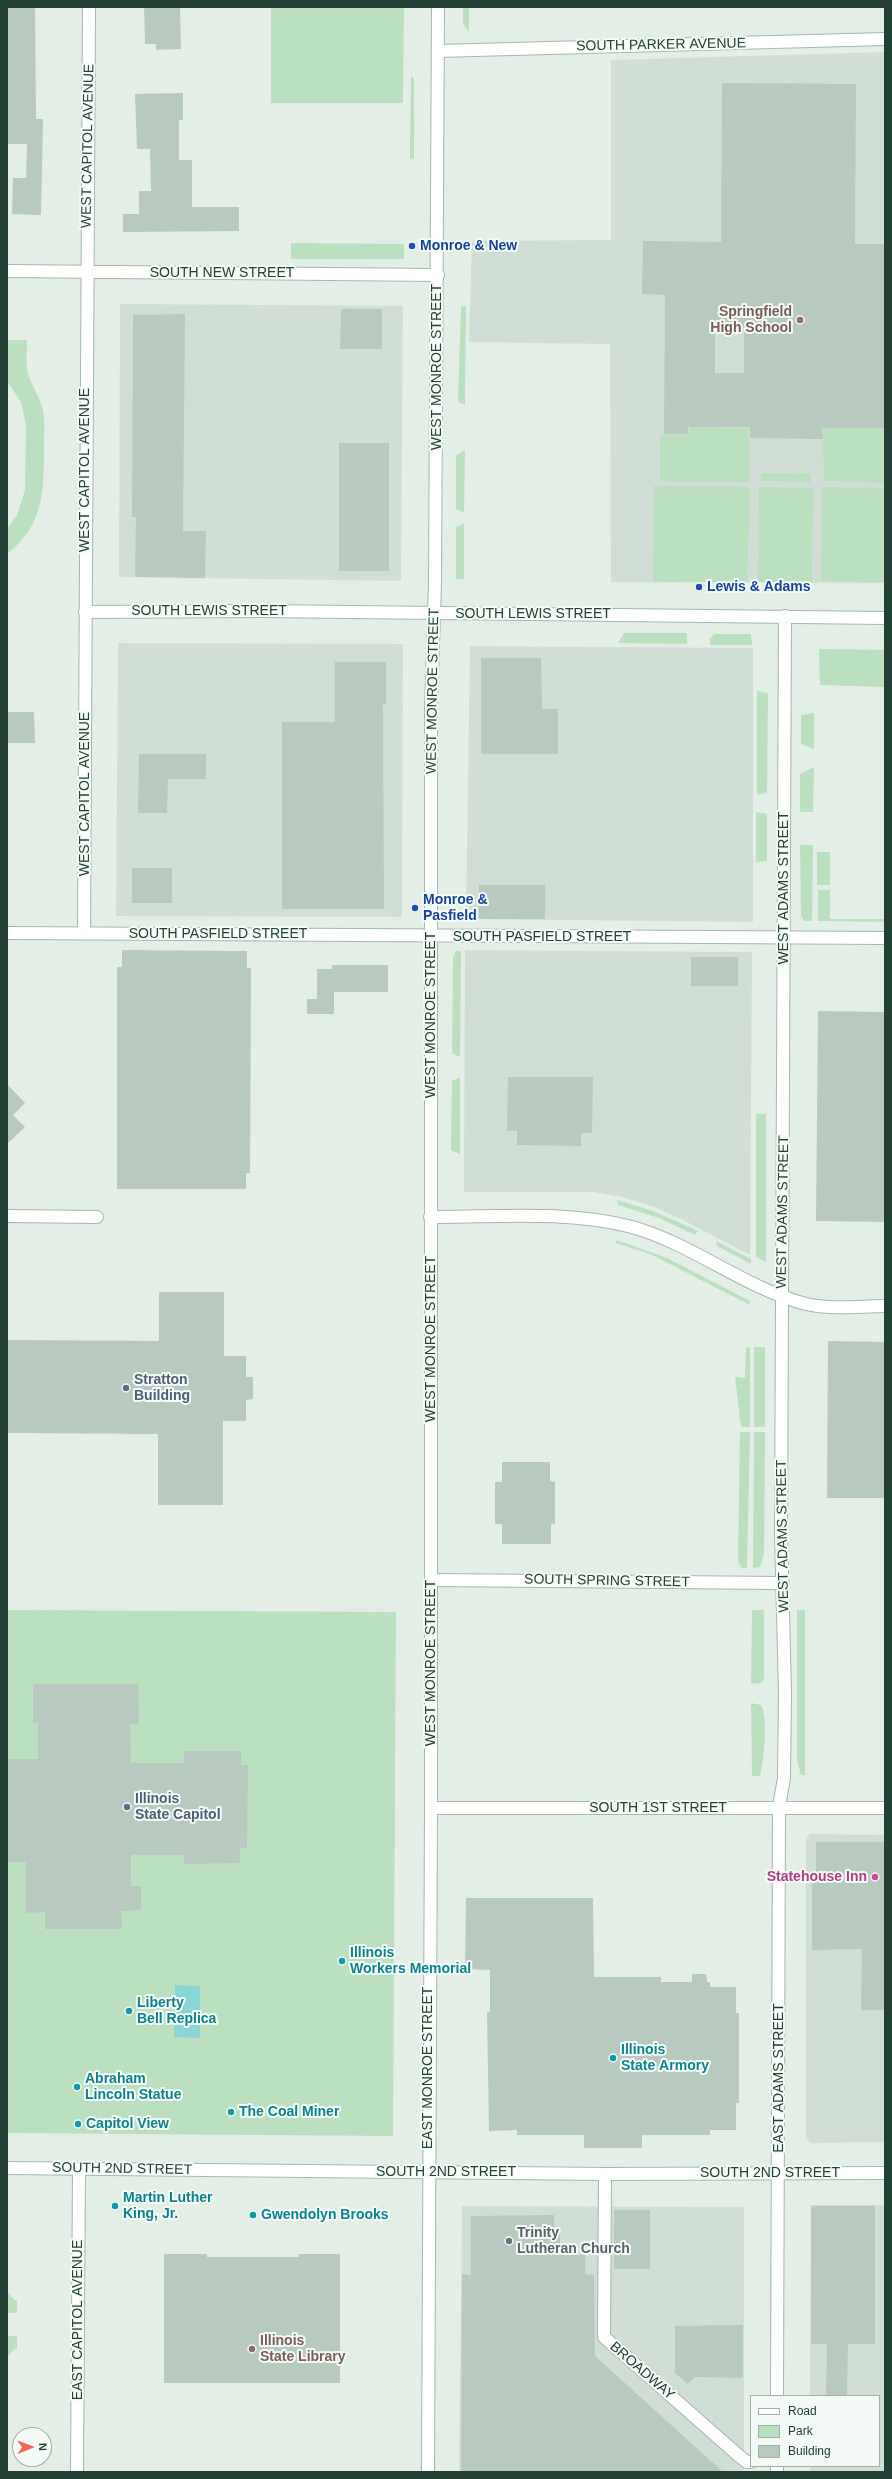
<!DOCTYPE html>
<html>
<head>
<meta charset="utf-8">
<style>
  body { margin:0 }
  #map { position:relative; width:892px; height:2479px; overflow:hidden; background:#e3eee7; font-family:Arial,sans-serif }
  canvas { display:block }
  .frame { position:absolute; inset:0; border:8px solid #224033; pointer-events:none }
  .legend { position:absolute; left:750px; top:2395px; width:130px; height:72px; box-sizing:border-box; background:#f4faf6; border:1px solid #a0b0a8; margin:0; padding:5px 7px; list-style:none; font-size:12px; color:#224033 }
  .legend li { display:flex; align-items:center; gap:8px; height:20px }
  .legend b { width:20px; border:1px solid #a0b0a8 }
  .north { position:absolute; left:12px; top:2427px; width:40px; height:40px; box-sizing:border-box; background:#f4faf6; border:1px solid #a0b0a8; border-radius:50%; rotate:89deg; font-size:11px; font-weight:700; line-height:16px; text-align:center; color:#224033 }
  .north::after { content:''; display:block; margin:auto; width:14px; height:18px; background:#f86556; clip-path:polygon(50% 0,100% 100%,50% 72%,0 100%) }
</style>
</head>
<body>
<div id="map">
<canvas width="892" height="2479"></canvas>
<div class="frame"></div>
<ul class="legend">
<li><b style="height:5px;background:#fff"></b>Road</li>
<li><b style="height:11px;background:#bbe0bf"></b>Park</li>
<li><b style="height:11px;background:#b8c9c0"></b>Building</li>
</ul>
<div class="north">N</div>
</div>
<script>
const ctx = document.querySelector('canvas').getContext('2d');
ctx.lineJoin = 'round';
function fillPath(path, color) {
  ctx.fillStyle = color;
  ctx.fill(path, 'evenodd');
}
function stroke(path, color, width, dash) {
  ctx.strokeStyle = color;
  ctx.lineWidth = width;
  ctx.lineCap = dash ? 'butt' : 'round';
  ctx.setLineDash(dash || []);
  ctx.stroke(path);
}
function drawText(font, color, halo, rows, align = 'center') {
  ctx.font = font + ' Arial,sans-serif';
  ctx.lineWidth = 4;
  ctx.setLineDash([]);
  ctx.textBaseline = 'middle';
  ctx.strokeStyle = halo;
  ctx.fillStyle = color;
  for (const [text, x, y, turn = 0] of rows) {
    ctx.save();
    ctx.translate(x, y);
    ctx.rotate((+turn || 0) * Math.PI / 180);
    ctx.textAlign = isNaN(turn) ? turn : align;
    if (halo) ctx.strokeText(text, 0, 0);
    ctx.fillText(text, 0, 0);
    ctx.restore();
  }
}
fillPath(new Path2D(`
  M 885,52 L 885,583 L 611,582 L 610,344 L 469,342 L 472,241 L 611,240 L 611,60 Z
  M 120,304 L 403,306 L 401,581 L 119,577 Z
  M 118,643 L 403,644 L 402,917 L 116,916 Z
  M 470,646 L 753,648 L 753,922 L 466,919 Z
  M 465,950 L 752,952 L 750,1255 L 681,1219 L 652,1206 L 621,1197 L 593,1192 L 464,1192 Z
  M 810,1834 L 885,1835 L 885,2142 L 811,2143 L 806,2138 L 806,1840 Z
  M 811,2205 L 885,2205 L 885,2472 L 810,2472 L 810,2466 L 879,2466 L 879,2396 L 810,2396 Z
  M 462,2206 L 744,2207 L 744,2472 L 459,2472 Z`), '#d1ded6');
fillPath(new Path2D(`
  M 271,7 L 404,7 L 403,103 L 271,103 Z
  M 463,7 L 469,7 L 469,32 L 463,24 Z
  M 411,76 L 414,78 L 414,158 L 410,160 Z
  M 291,243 L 404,244 L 404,259 L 291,259 Z
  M 466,306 L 465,405 L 458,402 L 461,307 Z
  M 7,340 L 27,340 C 27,351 25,367 29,377 C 33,388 40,398 43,410 C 45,423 44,437 44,450 C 44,492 43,526 7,554 L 7,529 L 17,515 L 25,490 L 26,425 L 21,402 L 7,381 Z
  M 689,427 L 749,428 L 750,482 L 660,481 L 660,435 L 689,435 Z
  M 823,428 L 885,428 L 885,483 L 824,481 Z
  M 465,450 L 464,512 L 456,509 L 456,455 Z
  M 761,473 L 811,474 L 810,482 L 761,481 Z
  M 654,486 L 750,487 L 747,582 L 653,582 Z
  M 759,487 L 813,488 L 812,582 L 758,582 Z
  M 822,487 L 885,488 L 885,582 L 821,581 Z
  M 464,523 L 464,579 L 456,579 L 456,527 Z
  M 624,633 L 687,633 L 687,644 L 618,643 Z
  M 714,634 L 751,634 L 752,645 L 710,645 L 710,639 Z
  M 819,649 L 885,650 L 885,687 L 820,685 Z
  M 757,691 L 768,693 L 767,793 L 757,795 Z
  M 814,713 L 814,749 L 801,744 L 801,715 Z
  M 814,767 L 813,812 L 800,812 L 800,774 Z
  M 756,812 L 767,814 L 767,861 L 756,862 Z
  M 800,845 L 813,845 L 812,921 L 804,921 L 801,916 Z
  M 817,852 L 830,852 L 830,885 L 817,885 Z
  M 818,890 L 830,890 L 830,919 L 885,919 L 885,922 L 818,921 Z
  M 456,951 L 461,951 L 460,1057 L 452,1053 L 453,957 Z
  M 460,1077 L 460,1154 L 451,1150 L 452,1081 Z
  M 756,1114 L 766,1114 L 766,1262 L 756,1257 Z
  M 617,1200 L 653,1211 L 698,1231 L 695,1235 L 659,1218 L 618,1205 Z
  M 617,1240 L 667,1258 L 750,1301 L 750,1305 L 650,1254 L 615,1243 Z
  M 716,1241 L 751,1259 L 751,1264 L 717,1246 Z
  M 746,1347 L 750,1348 L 750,1427 L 741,1427 L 735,1377 L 745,1378 Z
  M 754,1347 L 765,1347 L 765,1427 L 754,1427 Z
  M 740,1432 L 750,1432 L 747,1568 L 742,1568 L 738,1562 Z
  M 754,1432 L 765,1432 L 764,1554 L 760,1567 L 753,1568 Z
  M 7,1610 L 396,1612 L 393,2136 L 7,2133 Z
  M 752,1610 L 764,1610 L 764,1679 L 761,1683 L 751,1684 Z
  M 797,1610 L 805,1610 L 805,1775 L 801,1775 L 797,1760 Z
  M 751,1703 L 761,1705 C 768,1717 764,1763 760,1776 L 752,1776 Z
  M 7,2291 L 14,2300 L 17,2300 L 17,2313 L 7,2313 Z
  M 7,2336 L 17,2336 L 17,2349 L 14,2349 L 7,2358 Z`), '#bbe0bf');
fillPath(new Path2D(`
  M 175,1985 L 200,1986 L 200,2038 L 174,2037 Z`), '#89d5d5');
fillPath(new Path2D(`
  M 8,7 L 35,7 L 36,119 L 43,119 L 41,215 L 12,214 L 13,178 L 26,178 L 27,144 L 7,144 Z
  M 144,7 L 180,7 L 181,49 L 156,50 L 156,44 L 145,44 Z
  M 722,83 L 856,84 L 855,244 L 885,244 L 885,428 L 822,428 L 823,439 L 750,438 L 750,427 L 688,427 L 688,434 L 664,434 L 665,295 L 642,294 L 643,241 L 721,242 ZM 715,327 L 744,328 L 744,373 L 715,373 Z
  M 183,93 L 183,120 L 179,120 L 179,160 L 192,160 L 192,207 L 239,207 L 239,231 L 123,232 L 123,214 L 139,214 L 139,191 L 151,191 L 150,149 L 137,149 L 135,94 Z
  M 341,309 L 382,309 L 382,349 L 340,349 Z
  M 185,314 L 183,531 L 206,531 L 205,578 L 135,577 L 136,517 L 132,517 L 133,315 Z
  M 339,443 L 389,443 L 389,571 L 339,571 Z
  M 481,658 L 541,658 L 542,709 L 558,709 L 558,754 L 481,754 Z
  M 335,662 L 386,662 L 386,704 L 383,704 L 384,909 L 282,909 L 282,722 L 335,722 Z
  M 7,712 L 34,712 L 35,743 L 7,743 Z
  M 139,754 L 206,754 L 206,779 L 168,779 L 167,813 L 138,813 Z
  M 132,868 L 172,868 L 172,903 L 132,903 Z
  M 479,885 L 545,885 L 545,919 L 479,919 Z
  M 122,950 L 247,951 L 247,968 L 251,968 L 250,1173 L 246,1173 L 246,1189 L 117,1189 L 117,967 L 122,967 Z
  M 691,957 L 738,957 L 738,986 L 691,986 Z
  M 332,965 L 388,965 L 388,992 L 334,992 L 334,1014 L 307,1014 L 307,999 L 317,999 L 317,969 L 332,969 Z
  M 818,1011 L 885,1012 L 885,1222 L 816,1221 Z
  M 508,1077 L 593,1077 L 592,1133 L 581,1133 L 581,1146 L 517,1145 L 517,1131 L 507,1131 Z
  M 7,1084 L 25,1103 L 13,1115 L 25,1127 L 7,1144 Z
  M 159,1292 L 224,1292 L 224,1356 L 246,1356 L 246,1377 L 253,1377 L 253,1399 L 246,1400 L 246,1421 L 223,1421 L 223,1505 L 158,1505 L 158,1434 L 7,1433 L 7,1340 L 159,1341 Z
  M 828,1341 L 885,1342 L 885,1498 L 827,1498 Z
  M 502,1462 L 550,1462 L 550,1481 L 555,1482 L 555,1524 L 551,1524 L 551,1544 L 502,1544 L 502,1524 L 495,1524 L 495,1482 L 502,1482 Z
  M 33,1684 L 138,1684 L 139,1724 L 130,1724 L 131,1763 L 184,1763 L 184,1751 L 241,1751 L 241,1765 L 248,1765 L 247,1848 L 240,1848 L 240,1863 L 184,1864 L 184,1855 L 131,1855 L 131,1886 L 141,1886 L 141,1910 L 121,1911 L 122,1929 L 45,1929 L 45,1912 L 26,1913 L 26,1862 L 7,1862 L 7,1759 L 38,1759 L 38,1722 L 33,1723 Z
  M 816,1842 L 885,1842 L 885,2010 L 861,2010 L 862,1949 L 812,1950 L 812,1884 L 816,1883 Z
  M 466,1898 L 593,1898 L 594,1977 L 661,1977 L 661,1982 L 692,1982 L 692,1974 L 706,1974 L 707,1982 L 710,1982 L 710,1987 L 736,1987 L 736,2013 L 739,2013 L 739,2103 L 736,2103 L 736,2130 L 710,2130 L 710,2135 L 642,2135 L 642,2148 L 584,2148 L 584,2135 L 517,2135 L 517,2130 L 489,2131 L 487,2012 L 490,2012 L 490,1970 L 465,1969 Z
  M 811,2206 L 875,2206 L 875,2344 L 848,2344 L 847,2396 L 826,2396 L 827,2344 L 811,2344 Z
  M 614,2210 L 650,2210 L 650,2269 L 614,2269 Z
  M 554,2215 L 554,2227 L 560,2234 L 560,2255 L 585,2255 L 585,2274 L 594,2275 L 595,2356 L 723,2472 L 461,2472 L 462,2274 L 471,2275 L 471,2216 Z
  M 164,2254 L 207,2254 L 207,2257 L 299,2257 L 298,2254 L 340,2254 L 340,2383 L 164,2383 Z
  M 743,2325 L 743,2378 L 695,2377 L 688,2384 L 675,2373 L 675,2326 Z`), '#b8c9c0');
const street = new Path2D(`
  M 438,51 L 885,39
  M 7,271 L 438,275
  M 85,612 L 261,611 L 885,618
  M 7,933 L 885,938
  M 84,933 L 89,7
  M 7,1216 L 97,1217
  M 430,1217 C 498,1217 567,1210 632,1227 C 693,1244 744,1288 806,1304 C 831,1310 860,1306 885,1306
  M 431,1580 L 783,1583
  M 605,2174 L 604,2337 L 738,2455 L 747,2462 L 751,2462
  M 777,2396 L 779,1807 L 784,1778 L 785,1694 L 781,1532 L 785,616
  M 777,2466 L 777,2472
  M 77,2472 L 79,2169
  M 428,2472 L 431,1808 L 885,1808`);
const secondary = new Path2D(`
  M 431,1808 L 431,709 L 435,582 L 438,7
  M 7,2168 L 605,2174 L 885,2173`);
stroke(street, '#a5b6ad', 14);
stroke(secondary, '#a1baad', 14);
stroke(street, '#fff', 12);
stroke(secondary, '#fff', 12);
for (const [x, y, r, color] of [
  [412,246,4,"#1a4fb4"],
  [800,320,4,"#8d6e63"],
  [699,587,4,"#1a4fb4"],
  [415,908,4,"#1a4fb4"],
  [126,1388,4,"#5c6f8a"],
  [127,1807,4,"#5c6f8a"],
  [875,1877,4,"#d1479c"],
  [342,1961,4,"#0f9aa8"],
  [129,2011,4,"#0f9aa8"],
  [613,2058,4,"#0f9aa8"],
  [77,2087,4,"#0f9aa8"],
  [231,2112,4,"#0f9aa8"],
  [78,2124,4,"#0f9aa8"],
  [115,2206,4,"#0f9aa8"],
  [253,2215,4,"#0f9aa8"],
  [509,2241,4,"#6b7280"],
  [252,2349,4,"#8d6e63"]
]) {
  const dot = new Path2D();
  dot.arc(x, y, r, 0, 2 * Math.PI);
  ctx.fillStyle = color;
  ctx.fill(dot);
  stroke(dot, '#f4faf6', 1.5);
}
drawText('14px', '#224033', '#f4faf6', [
  ["SOUTH PARKER AVENUE",661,45,-1],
  ["WEST CAPITOL AVENUE",88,146,-89],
  ["SOUTH NEW STREET",222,273],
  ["WEST MONROE STREET",437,367,-90],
  ["WEST CAPITOL AVENUE",85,470,-90],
  ["SOUTH LEWIS STREET",209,611],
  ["SOUTH LEWIS STREET",533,614],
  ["WEST MONROE STREET",433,691,-89],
  ["WEST CAPITOL AVENUE",85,794,-90],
  ["WEST ADAMS STREET",784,888,-90],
  ["SOUTH PASFIELD STREET",218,934],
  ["SOUTH PASFIELD STREET",542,937],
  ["WEST MONROE STREET",431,1015,-90],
  ["WEST ADAMS STREET",783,1212,-89],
  ["WEST MONROE STREET",431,1339,-90],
  ["WEST ADAMS STREET",783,1536,-91],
  ["SOUTH SPRING STREET",607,1581,1],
  ["WEST MONROE STREET",431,1663,-90],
  ["SOUTH 1ST STREET",658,1808],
  ["EAST MONROE STREET",428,2068,-90],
  ["EAST ADAMS STREET",779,2078,-90],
  ["SOUTH 2ND STREET",122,2169,1],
  ["SOUTH 2ND STREET",446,2172],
  ["SOUTH 2ND STREET",770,2173],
  ["EAST CAPITOL AVENUE",78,2320,-90],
  ["BROADWAY",642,2371,41]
]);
drawText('bold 14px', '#164399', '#f4faf6', [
  ["Monroe & New",420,246],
  ["Lewis & Adams",707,587],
  ["Monroe &",423,900],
  ["Pasfield",423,916]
], 'left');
drawText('bold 14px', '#785e54', '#f4faf6', [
  ["Springfield",792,312],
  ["High School",792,328],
  ["Illinois",260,2341,"left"],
  ["State Library",260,2357,"left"]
], 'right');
drawText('bold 14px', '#4e5e75', '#f4faf6', [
  ["Stratton",134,1380],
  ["Building",134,1396],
  ["Illinois",135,1799],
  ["State Capitol",135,1815]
], 'left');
drawText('bold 14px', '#b23c85', '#f4faf6', [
  ["Statehouse Inn",867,1877]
], 'right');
drawText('bold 14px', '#0d838f', '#f4faf6', [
  ["Illinois",350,1953],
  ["Workers Memorial",350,1969],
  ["Liberty",137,2003],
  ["Bell Replica",137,2019],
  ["Illinois",621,2050],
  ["State Armory",621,2066],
  ["Abraham",85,2079],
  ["Lincoln Statue",85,2095],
  ["The Coal Miner",239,2112],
  ["Capitol View",86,2124],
  ["Martin Luther",123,2198],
  ["King, Jr.",123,2214],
  ["Gwendolyn Brooks",261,2215]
], 'left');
drawText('bold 14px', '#5b616d', '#f4faf6', [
  ["Trinity",517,2233],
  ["Lutheran Church",517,2249]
], 'left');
</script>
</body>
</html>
